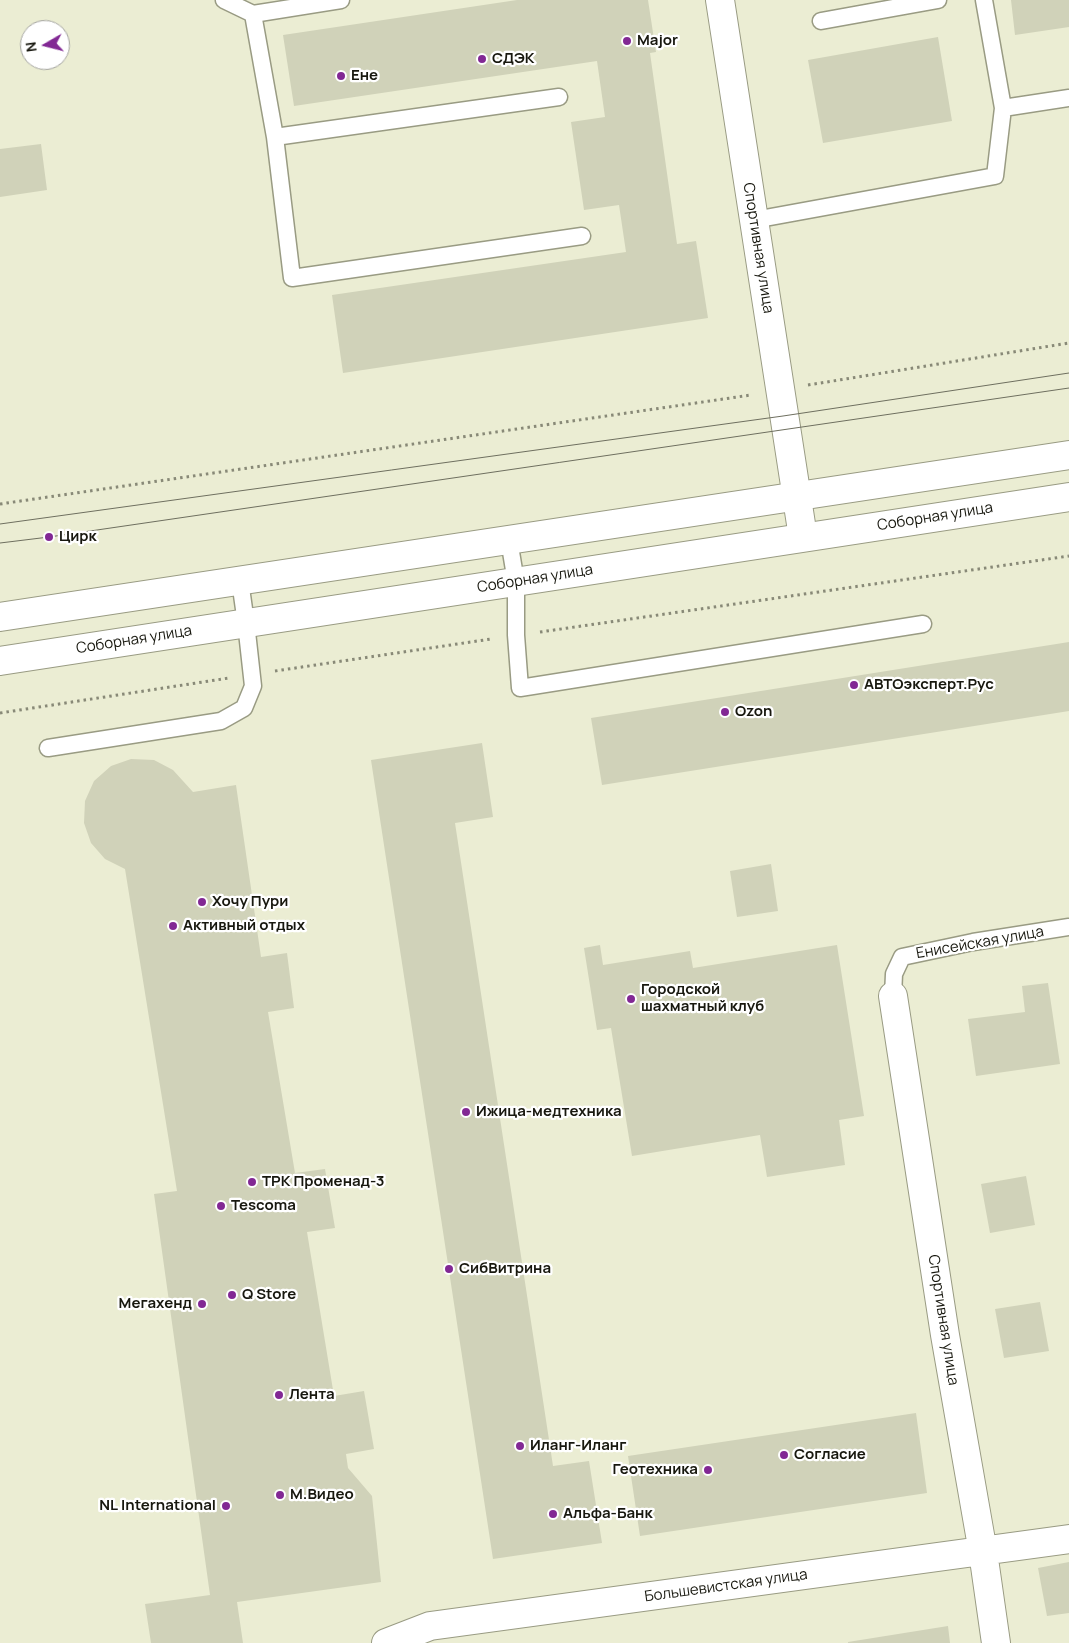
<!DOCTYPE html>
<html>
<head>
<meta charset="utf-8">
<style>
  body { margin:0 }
  #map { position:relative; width:1069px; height:1643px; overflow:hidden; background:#ebedd3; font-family:Manrope,sans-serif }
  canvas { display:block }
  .north { position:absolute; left:20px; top:20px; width:50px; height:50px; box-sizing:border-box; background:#fff; border:1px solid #a3a39f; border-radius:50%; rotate:262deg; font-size:14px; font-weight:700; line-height:20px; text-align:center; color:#18180f }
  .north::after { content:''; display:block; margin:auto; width:18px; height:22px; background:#822894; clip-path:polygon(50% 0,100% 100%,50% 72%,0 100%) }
</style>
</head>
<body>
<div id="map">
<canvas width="1069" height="1643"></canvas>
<div class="north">N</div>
</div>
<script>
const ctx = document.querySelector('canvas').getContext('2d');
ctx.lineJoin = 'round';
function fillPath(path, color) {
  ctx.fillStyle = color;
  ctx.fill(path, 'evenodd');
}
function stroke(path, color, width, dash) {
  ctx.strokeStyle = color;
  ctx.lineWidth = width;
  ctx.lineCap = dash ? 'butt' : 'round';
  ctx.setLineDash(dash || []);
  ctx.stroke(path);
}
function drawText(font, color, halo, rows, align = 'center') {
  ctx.font = font + ' Manrope,sans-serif';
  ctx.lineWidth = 4.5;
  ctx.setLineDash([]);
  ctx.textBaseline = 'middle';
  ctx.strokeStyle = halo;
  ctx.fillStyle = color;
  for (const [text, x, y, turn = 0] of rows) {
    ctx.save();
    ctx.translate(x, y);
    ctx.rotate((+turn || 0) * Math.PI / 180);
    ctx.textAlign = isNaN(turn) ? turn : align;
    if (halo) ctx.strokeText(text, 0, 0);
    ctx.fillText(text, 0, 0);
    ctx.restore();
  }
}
fillPath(new Path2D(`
  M 517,0 L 648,0 L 656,52 L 650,53 L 677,244 L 696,241 L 708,318 L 343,373 L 332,295 L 626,252 L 619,205 L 584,210 L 571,122 L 605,117 L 597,61 L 294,106 L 283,35 Z
  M 1011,0 L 1069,0 L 1069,27 L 1015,35 Z
  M 938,37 L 952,121 L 823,143 L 808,60 Z
  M 41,144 L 47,190 L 0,197 L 0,149 Z
  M 1069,642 L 1069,711 L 602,785 L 591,718 Z
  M 482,743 L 493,817 L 455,823 L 553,1466 L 589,1461 L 602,1543 L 493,1559 L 371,760 Z
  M 131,759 L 154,760 L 173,770 L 193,792 L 236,785 L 261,957 L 287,953 L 294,1008 L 268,1012 L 295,1173 L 325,1169 L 335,1228 L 307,1232 L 334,1396 L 364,1391 L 374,1449 L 346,1454 L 348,1468 L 372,1496 L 381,1582 L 237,1602 L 243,1643 L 151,1643 L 145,1604 L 210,1595 L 154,1194 L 177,1191 L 125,869 L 105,859 L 91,843 L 84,823 L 85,801 L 94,781 L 111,766 Z
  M 771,864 L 778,911 L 737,917 L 730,871 Z
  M 600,945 L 603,965 L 690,951 L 693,968 L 837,945 L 864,1116 L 839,1120 L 845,1165 L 767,1177 L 760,1135 L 632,1156 L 611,1028 L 597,1030 L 584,948 Z
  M 1048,983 L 1060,1064 L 976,1076 L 968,1019 L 1025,1012 L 1022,986 Z
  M 1026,1176 L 1035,1225 L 990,1233 L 981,1184 Z
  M 1040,1302 L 1049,1351 L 1004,1358 L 995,1309 Z
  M 916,1413 L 927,1493 L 640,1536 L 628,1456 Z
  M 1069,1562 L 1069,1613 L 1047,1616 L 1038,1568 Z
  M 948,1626 L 950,1643 L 848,1643 L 848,1642 Z`), '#d0d2b9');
const service = new Path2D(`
  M 224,0 L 253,14
  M 341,0 L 253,14 L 275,137 L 559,97
  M 821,21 L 938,0
  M 1003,108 L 1069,98
  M 275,137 L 292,278 L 582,236
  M 754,220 L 995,176 L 1003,108 L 984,0
  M 509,540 L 516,582 L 516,635 L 520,688 L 923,624
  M 48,748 L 221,721 L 244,708 L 253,686 L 246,623 L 240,581
  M 893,996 L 894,974 L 902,957 L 973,942 L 1069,927`);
const minor = new Path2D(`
  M 720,0 L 803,537
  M 893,996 L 945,1335 L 983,1552 L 996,1643
  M 386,1643 L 430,1626 L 1069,1539`);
const secondary = new Path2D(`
  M 0,617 L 1069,455
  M 0,661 L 1069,497`);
stroke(service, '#999b83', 19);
stroke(minor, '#999b83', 30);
stroke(secondary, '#999b83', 30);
stroke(new Path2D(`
  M 808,385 L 1069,343
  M 0,504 L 751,395
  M 540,632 L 1069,556
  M 275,671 L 491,639
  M 0,713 L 229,678`), '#888977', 3, [2.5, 4]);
stroke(service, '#fff', 16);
stroke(minor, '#fff', 28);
stroke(secondary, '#fff', 28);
stroke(new Path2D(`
  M 0,524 L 783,416 L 1069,373
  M 0,543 L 49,537 L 1069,388`), '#6e6f5f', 1);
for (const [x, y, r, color] of [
  [627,41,5,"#822894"],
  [482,59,5,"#822894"],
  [341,76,5,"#822894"],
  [49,537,5,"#822894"],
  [854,685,5,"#822894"],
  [725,712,5,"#822894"],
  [202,902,5,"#822894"],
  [173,926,5,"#822894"],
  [631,999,5,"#822894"],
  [466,1112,5,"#822894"],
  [252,1182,5,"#822894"],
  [221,1206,5,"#822894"],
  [449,1269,5,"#822894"],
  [232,1295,5,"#822894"],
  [202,1304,5,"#822894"],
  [279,1395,5,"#822894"],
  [520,1446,5,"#822894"],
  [784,1455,5,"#822894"],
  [708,1470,5,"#822894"],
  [280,1495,5,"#822894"],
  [226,1506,5,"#822894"],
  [553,1514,5,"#822894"]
]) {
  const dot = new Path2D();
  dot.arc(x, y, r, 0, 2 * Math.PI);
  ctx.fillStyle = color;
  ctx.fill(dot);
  stroke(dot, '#fff', 2);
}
drawText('bold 15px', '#18180f', '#fff', [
  ["Major",637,41],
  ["СДЭК",492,59],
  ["Ене",351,76],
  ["Цирк",59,537],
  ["АВТОэксперт.Рус",864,685],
  ["Ozon",735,712],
  ["Хочу Пури",212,902],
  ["Активный отдых",183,926],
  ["Городской",641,990],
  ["шахматный клуб",641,1007],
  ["Ижица-медтехника",476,1112],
  ["ТРК Променад-3",262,1182],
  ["Tescoma",231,1206],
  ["СибВитрина",459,1269],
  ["Q Store",242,1295],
  ["Мегахенд",192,1304,"right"],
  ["Лента",289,1395],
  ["Иланг-Иланг",530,1446],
  ["Согласие",794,1455],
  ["Геотехника",698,1470,"right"],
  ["М.Видео",290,1495],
  ["NL International",216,1506,"right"],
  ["Альфа-Банк",563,1514]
], 'left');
drawText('15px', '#18180f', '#fff', [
  ["Спортивная улица",758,248,81],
  ["Соборная улица",935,517,-9],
  ["Соборная улица",535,579,-9],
  ["Соборная улица",134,640,-9],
  ["Енисейская улица",980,943,-10],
  ["Спортивная улица",943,1320,81],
  ["Большевистская улица",726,1586,-8]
]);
</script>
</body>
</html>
